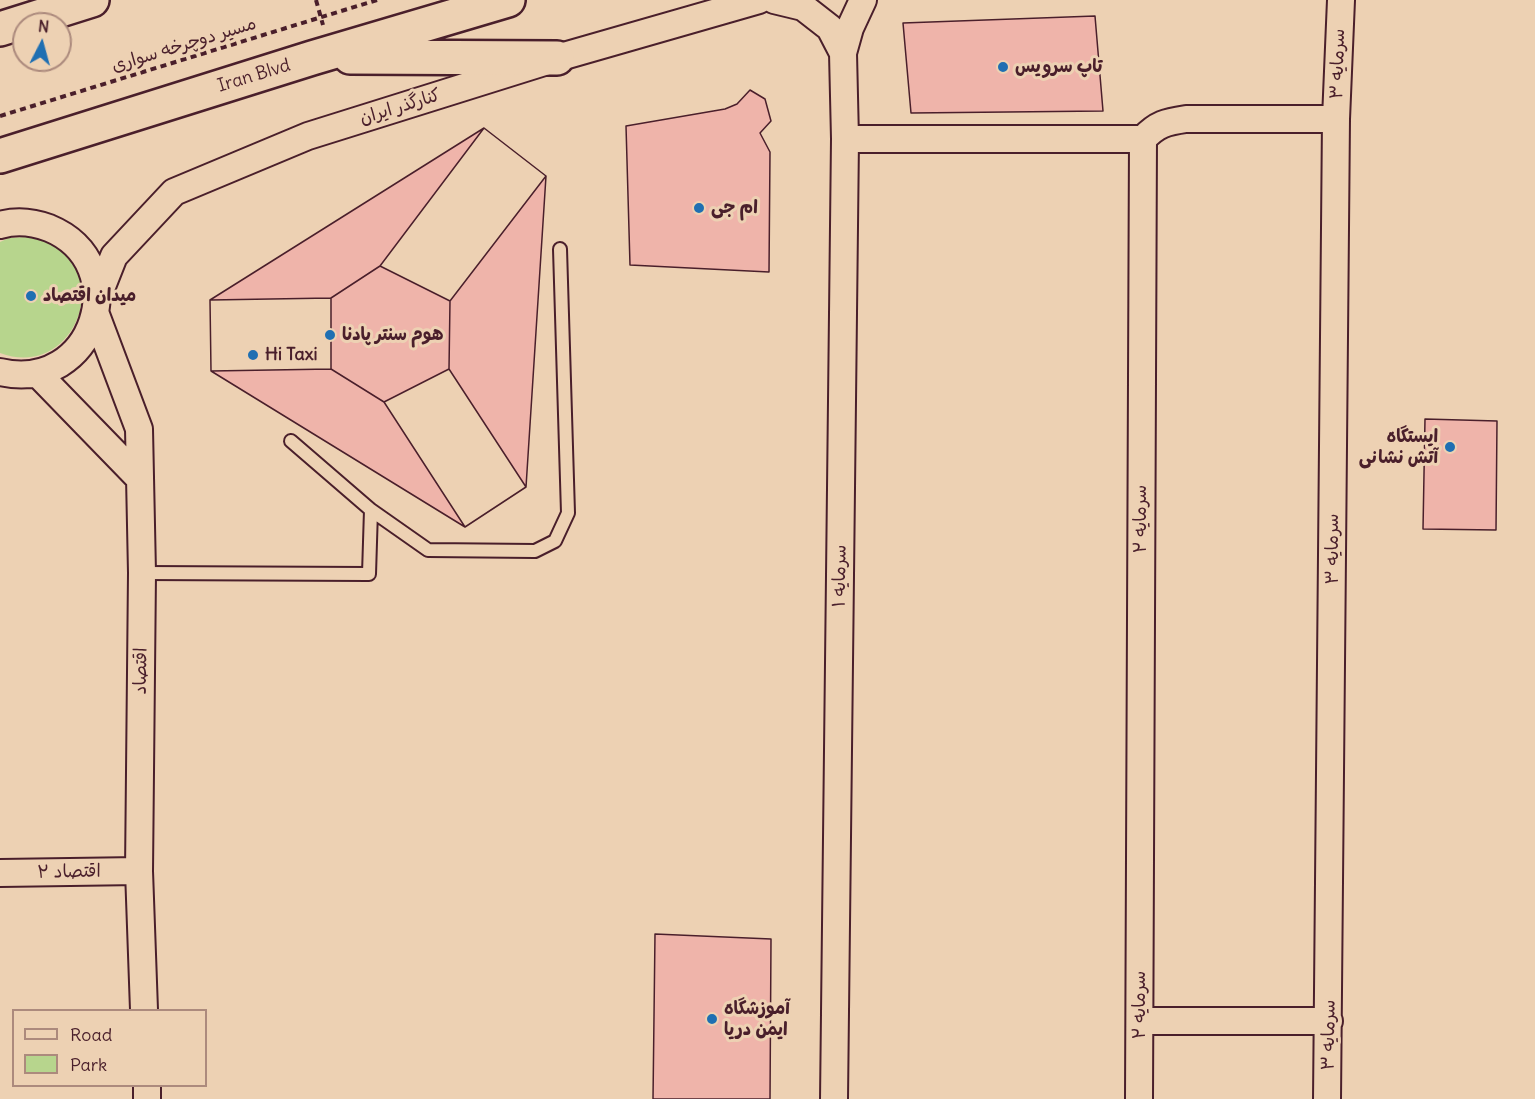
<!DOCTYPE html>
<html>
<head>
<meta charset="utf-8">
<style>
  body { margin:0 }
  #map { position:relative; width:1535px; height:1099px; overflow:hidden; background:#edd1b3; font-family:Delius,sans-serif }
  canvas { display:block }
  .legend { position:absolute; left:12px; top:1009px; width:195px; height:78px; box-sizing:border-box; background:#edd1b3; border:2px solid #ac8a7d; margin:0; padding:8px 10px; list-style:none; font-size:18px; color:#4a1f2b }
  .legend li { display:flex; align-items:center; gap:12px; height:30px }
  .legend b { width:30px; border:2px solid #ac8a7d }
  .north { position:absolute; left:12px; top:12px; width:60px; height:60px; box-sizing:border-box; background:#edd1b3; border:2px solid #ac8a7d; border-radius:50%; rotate:6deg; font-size:16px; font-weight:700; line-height:24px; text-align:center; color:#4a1f2b }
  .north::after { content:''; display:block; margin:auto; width:21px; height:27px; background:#1f6fb2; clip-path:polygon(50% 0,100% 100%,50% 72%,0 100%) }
</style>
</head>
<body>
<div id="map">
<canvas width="1535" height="1099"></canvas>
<ul class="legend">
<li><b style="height:8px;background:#edd1b3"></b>Road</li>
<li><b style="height:16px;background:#b7d58d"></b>Park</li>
</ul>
<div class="north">N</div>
</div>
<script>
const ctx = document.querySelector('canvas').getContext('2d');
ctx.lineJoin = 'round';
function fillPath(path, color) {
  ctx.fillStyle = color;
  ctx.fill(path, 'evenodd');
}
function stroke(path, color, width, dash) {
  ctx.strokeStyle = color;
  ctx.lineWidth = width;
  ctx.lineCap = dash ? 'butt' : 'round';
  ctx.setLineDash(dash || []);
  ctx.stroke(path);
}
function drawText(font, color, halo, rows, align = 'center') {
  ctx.font = font + ' Delius,"Playpen Sans Arabic",sans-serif';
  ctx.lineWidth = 6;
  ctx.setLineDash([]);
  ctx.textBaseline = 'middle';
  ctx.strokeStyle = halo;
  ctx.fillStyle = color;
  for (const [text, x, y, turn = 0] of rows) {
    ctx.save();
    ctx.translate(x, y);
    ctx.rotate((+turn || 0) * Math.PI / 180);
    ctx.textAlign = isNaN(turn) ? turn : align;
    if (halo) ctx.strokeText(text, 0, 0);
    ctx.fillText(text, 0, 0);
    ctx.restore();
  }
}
fillPath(new Path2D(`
  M 28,237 C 34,239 41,240 46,242 C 117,273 73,381 0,353 L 0,242 L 9,238 Z`), '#b7d58d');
const building = new Path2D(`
  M 1095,16 L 1103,111 L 911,113 L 903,23 Z
  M 750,90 L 765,99 L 771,121 L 760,133 L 770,152 L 769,272 L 630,265 L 626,126 L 725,109 L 737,104 Z
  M 484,128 L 546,176 L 526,487 L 465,527 L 211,371 L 210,300 Z
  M 484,128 L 546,176 L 450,301 L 449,369 L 526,487 L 465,527 L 384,402 L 331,369 L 211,371 L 210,300 L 331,298 L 380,266 Z
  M 380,266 L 450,301 L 449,369 L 384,402 L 331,369 L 331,298 Z
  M 1425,419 L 1497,421 L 1496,530 L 1423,529 Z
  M 655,934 L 771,939 L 770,1099 L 653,1099 Z`);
fillPath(building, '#efb4aa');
stroke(building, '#4a1f2b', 1.5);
const service = new Path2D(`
  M 291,441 L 371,510
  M 142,573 L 369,574 L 371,510 L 428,550 L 535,551 L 555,541 L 568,513 L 560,249`);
const minor = new Path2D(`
  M 774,0 L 803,7 L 830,28 L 843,53
  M 845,139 L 1143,139
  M 0,225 C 17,220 33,222 49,228 C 136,264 94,394 0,372
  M 97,299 L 114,256 L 174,192 L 308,136 L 557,58 L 759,0
  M 95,312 L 139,429 L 142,573 L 139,871 L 144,1010
  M 38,374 L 139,478
  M 0,873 L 139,871
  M 1140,1021 L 1329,1021
  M 147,1086 L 147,1099
  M 834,1099 L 845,139 L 843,53 L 850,28 L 863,0
  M 1139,1099 L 1143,139 C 1157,124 1166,122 1186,119 L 1336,119
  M 1327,1099 L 1336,119 L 1341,0`);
const primary = new Path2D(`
  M 0,29 L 92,0
  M 350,57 L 557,58
  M 0,156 L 312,58 L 508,0`);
stroke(service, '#4a1f2b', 16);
stroke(minor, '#4a1f2b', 30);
stroke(primary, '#4a1f2b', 38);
stroke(new Path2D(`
  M 316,0 L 323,25
  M 0,116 L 377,0`), '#4a1f2b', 4, [6, 4.5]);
stroke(service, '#edd1b3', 12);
stroke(minor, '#edd1b3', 26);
stroke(primary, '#edd1b3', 33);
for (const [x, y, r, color] of [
  [1003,67,6,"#1f6fb2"],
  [699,208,6,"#1f6fb2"],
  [31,296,6,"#1f6fb2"],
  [330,335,6,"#1f6fb2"],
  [253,355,6,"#1f6fb2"],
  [1450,447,6,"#1f6fb2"],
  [712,1019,6,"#1f6fb2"]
]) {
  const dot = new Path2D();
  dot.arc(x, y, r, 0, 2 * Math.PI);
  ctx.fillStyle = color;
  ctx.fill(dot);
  stroke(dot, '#edd1b3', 2);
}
drawText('18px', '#4a1f2b', '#edd1b3', [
  ["مسیر دوچرخه سواری",184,45,-17],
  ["سرمایه ۳",1338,64,-88],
  ["Iran Blvd",254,76,-17],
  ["کنارگذر ایران",400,107,-17],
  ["سرمایه ۲",1141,519,-90],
  ["سرمایه ۳",1333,549,-90],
  ["سرمایه ۱",840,576,-89],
  ["اقتصاد",141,671,-89],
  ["اقتصاد ۲",69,872,-1],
  ["سرمایه ۲",1140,1005,-90],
  ["سرمایه ۳",1329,1035,-89]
]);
drawText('bold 18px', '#4a1f2b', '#edd1b3', [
  ["تاپ سرویس",1015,67],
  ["ام جی",711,208],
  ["میدان اقتصاد",43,296],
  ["هوم سنتر پادنا",342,335],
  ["Hi Taxi",265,355],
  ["ایستگاه",1438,437,"right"],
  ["آتش نشانی",1438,458,"right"],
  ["آموزشگاه",724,1009],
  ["ایمن دریا",724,1030]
], 'left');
</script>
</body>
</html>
